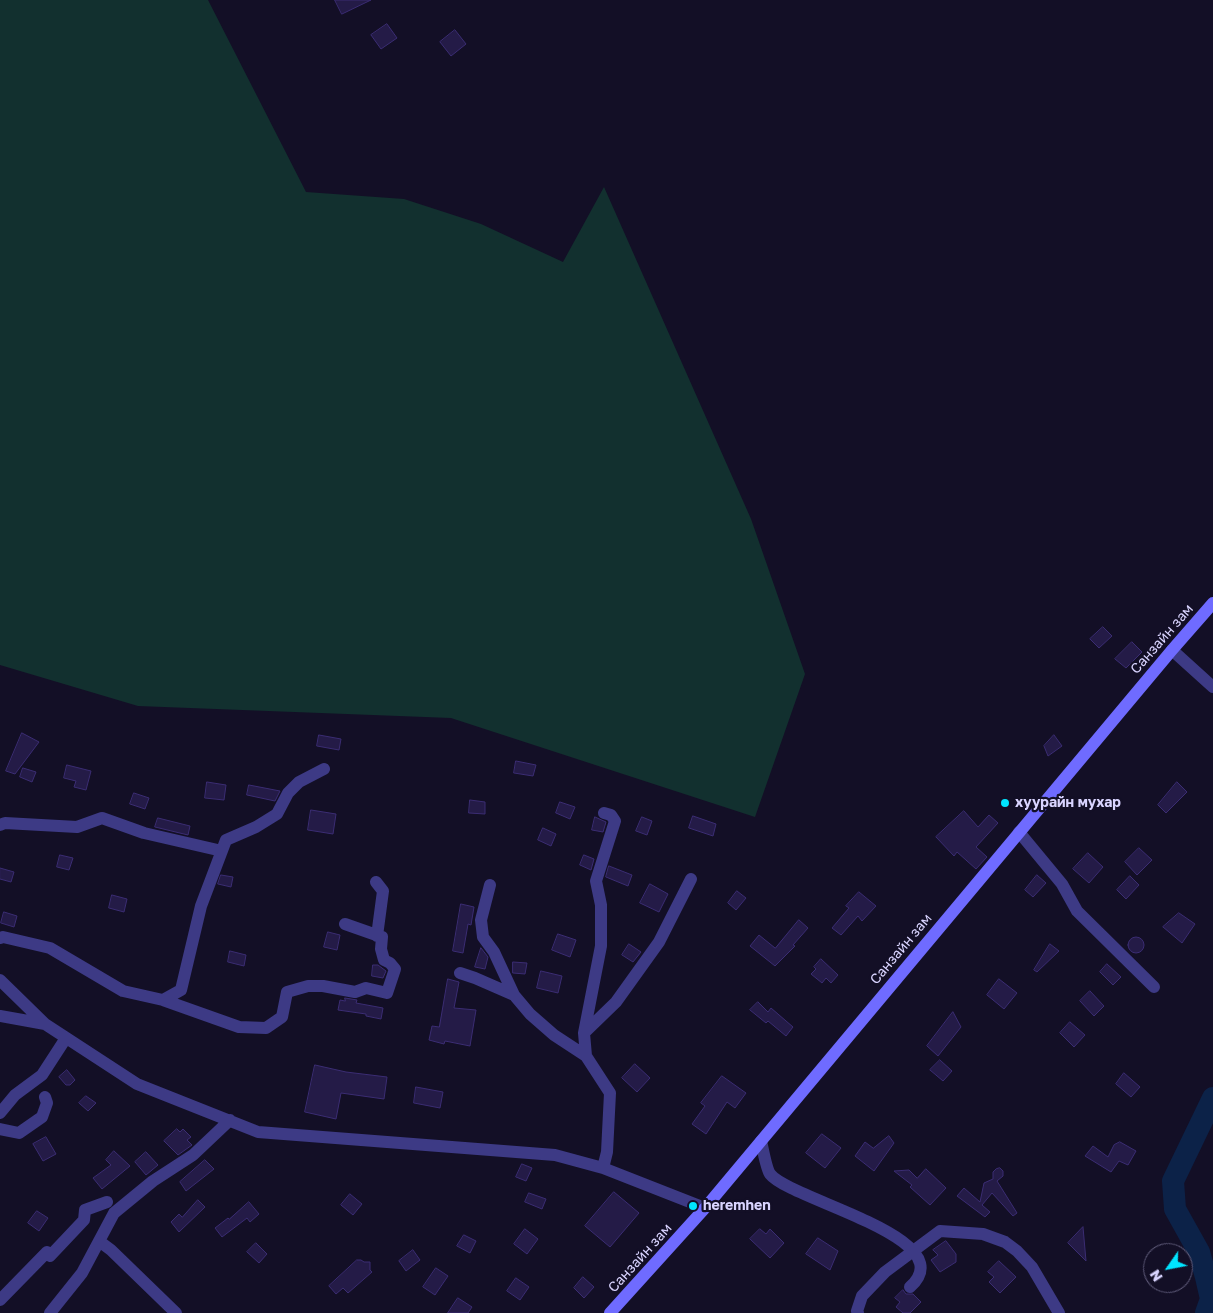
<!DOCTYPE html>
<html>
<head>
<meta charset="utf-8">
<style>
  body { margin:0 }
  #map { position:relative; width:1213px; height:1313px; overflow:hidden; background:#130f26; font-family:"Golos Text",sans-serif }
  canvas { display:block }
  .north { position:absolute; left:1143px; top:1243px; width:50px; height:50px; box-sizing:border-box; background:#130f26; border:1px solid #625e7d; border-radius:50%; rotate:237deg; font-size:14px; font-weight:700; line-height:20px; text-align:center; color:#d9d4ff }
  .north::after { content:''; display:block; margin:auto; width:18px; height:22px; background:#00e5ff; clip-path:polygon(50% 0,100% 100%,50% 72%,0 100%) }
</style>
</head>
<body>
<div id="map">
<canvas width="1213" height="1313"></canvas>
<div class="north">N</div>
</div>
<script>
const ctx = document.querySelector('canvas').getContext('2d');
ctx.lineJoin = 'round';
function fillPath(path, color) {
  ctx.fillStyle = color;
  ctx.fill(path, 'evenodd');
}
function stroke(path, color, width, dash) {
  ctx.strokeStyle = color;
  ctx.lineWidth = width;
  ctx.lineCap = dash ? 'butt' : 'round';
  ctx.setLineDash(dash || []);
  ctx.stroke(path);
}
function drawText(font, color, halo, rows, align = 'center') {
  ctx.font = font + ' "Golos Text",sans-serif';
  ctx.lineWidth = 4.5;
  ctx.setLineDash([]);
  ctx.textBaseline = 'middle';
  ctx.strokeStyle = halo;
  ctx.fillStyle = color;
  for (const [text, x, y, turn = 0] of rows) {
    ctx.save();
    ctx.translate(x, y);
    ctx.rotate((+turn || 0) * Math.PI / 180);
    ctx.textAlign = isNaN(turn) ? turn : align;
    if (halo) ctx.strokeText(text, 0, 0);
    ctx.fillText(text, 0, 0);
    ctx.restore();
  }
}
fillPath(new Path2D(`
  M 0,0 L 208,0 L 306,192 L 404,199 L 481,224 L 563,262 L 604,187 L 751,519 L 805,674 L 755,817 L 451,718 L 138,706 L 0,665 Z`), '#12302f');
stroke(new Path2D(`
  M 1206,1313 L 1211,1299 L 1206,1277 L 1199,1252 L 1175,1209 L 1173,1181 L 1213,1098`), '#0c2248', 22);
const building = new Path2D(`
  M 335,0 L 371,0 L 342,14 Z
  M 387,24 L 397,38 L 381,49 L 371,35 Z
  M 455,30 L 466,44 L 451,56 L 440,42 Z
  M 1103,627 L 1112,636 L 1099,648 L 1090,639 Z
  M 1132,642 L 1142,652 L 1126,668 L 1115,659 Z
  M 22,733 L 39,742 L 15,774 L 6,771 Z
  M 319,735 L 341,739 L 339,750 L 317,746 Z
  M 1054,735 L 1062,746 L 1048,756 L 1044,746 Z
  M 516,761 L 536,765 L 533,776 L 514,773 Z
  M 67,765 L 91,771 L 86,790 L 74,787 L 76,781 L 64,778 Z
  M 23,768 L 36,772 L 32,782 L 20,777 Z
  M 207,782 L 226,785 L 224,800 L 205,798 Z
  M 1177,782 L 1187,792 L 1166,813 L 1158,805 Z
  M 249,785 L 280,791 L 275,801 L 247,795 Z
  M 134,793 L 149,798 L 145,809 L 130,804 Z
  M 470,800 L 485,802 L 485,814 L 469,813 Z
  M 560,802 L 575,807 L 570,819 L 556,813 Z
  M 311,810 L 336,814 L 333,834 L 308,830 Z
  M 964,811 L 978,827 L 989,815 L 998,823 L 976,847 L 987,857 L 976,869 L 957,852 L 954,856 L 936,837 Z
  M 693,816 L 716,824 L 713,836 L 689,828 Z
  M 595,817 L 606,822 L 603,832 L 592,830 Z
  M 642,817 L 652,821 L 647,835 L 636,831 Z
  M 158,818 L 190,826 L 188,835 L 155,827 Z
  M 543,828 L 556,834 L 551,846 L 538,840 Z
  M 1139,848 L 1152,860 L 1137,875 L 1125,862 Z
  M 1088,853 L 1103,867 L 1089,883 L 1073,869 Z
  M 60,855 L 73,858 L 69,870 L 57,867 Z
  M 584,855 L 594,859 L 591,870 L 580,865 Z
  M 609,866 L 632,875 L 628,886 L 606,877 Z
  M 0,868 L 14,872 L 11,882 L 0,879 Z
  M 221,875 L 233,877 L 231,887 L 218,884 Z
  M 1037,875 L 1046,883 L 1033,897 L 1025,890 Z
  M 1130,876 L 1139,885 L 1126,899 L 1117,890 Z
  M 650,884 L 668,894 L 659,912 L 640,903 Z
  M 737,891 L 746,898 L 736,910 L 728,903 Z
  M 859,892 L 876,906 L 862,921 L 858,916 L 841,935 L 832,928 L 849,908 L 846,906 Z
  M 112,895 L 127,899 L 124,912 L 109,908 Z
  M 461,904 L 474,907 L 471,925 L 468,924 L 467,930 L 463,953 L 453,951 Z
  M 4,912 L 17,916 L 14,927 L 1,923 Z
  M 1179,913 L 1195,924 L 1182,943 L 1163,927 Z
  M 799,920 L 808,928 L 793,945 L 795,946 L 775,966 L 750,946 L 759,935 L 775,948 Z
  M 328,932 L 340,935 L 337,950 L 324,947 Z
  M 558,934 L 576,940 L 570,957 L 552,950 Z
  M1128 945a8 8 0 1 1 16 0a8 8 0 1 1-16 0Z
  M 629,944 L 641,952 L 633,962 L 622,955 Z
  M 1050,944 L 1059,951 L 1037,972 L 1034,970 Z
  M 481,948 L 488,957 L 485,969 L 475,967 Z
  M 230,951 L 246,955 L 244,966 L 228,962 Z
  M 821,959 L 838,975 L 831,983 L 826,978 L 822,983 L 811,974 L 816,969 L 814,967 Z
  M 513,962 L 527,963 L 525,974 L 513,973 Z
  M 1107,964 L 1121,977 L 1113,985 L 1100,972 Z
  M 373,965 L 378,965 L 386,971 L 383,978 L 372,976 Z
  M 541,971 L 562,976 L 558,993 L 537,988 Z
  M 448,979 L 459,982 L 454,1008 L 476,1010 L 470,1046 L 445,1041 L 444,1044 L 429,1040 L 432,1026 L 439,1027 Z
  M 999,979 L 1017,993 L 1004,1009 L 987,995 Z
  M 1090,991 L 1104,1006 L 1094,1016 L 1080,1001 Z
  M 345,998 L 357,1000 L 356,1003 L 383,1008 L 381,1019 L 366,1016 L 366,1014 L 338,1010 L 340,1000 L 345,1001 Z
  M 758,1002 L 768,1012 L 771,1008 L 793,1027 L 786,1036 L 768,1021 L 766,1023 L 750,1010 Z
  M 953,1012 L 961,1027 L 938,1056 L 927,1046 Z
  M 1070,1022 L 1085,1035 L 1074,1047 L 1060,1033 Z
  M 940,1060 L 952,1071 L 943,1081 L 930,1070 Z
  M 635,1064 L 650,1078 L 637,1092 L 622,1078 Z
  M 315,1065 L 346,1072 L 387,1077 L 384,1099 L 341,1093 L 336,1119 L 305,1112 Z
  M 67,1070 L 75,1080 L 70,1085 L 66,1085 L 59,1077 Z
  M 1124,1073 L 1140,1087 L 1131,1097 L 1116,1084 Z
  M 722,1076 L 746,1093 L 735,1108 L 727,1102 L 706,1134 L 692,1124 L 705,1106 L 701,1103 Z
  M 416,1087 L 443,1092 L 440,1108 L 414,1103 Z
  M 86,1096 L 96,1103 L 88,1111 L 79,1103 Z
  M 177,1129 L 180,1132 L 183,1129 L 191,1137 L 187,1140 L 192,1145 L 178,1155 L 164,1141 Z
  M 822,1134 L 841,1148 L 825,1168 L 806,1153 Z
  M 889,1136 L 894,1143 L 874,1171 L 855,1156 L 865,1142 L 873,1148 Z
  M 46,1137 L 56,1154 L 43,1161 L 33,1144 Z
  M 1120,1142 L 1136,1151 L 1128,1165 L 1119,1161 L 1111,1172 L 1085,1156 L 1093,1146 L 1108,1157 L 1114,1145 Z
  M 114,1151 L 130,1166 L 102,1189 L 93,1178 L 111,1165 L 106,1160 Z
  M 146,1152 L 158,1165 L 146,1175 L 135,1162 Z
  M 205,1160 L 214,1169 L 186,1191 L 180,1182 Z
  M 522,1164 L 532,1168 L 526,1181 L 516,1177 Z
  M 1000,1168 L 1003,1171 L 1003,1176 L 997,1181 L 1017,1213 L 1013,1216 L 992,1193 L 982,1205 L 990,1212 L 985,1217 L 957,1196 L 964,1188 L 980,1202 L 984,1183 L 993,1179 L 993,1172 L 996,1169 Z
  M 926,1169 L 946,1188 L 930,1205 L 910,1187 L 912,1185 L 894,1171 L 909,1170 L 917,1178 Z
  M 614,1192 L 639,1213 L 610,1247 L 585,1226 Z
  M 529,1193 L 546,1199 L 542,1209 L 525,1202 Z
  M 350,1194 L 362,1204 L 353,1215 L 341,1205 Z
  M 198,1200 L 205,1207 L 179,1232 L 171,1222 L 179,1214 L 182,1217 Z
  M 249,1202 L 259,1214 L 250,1222 L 247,1218 L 222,1237 L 215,1228 L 228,1218 L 229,1219 Z
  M 37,1211 L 48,1218 L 39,1231 L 28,1223 Z
  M 1083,1227 L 1086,1261 L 1068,1243 Z
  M 525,1229 L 538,1239 L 527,1254 L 514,1244 Z
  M 760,1229 L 766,1234 L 770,1229 L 784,1243 L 770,1258 L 750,1239 Z
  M 464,1235 L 476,1241 L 470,1253 L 457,1246 Z
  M 818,1238 L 838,1251 L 830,1270 L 806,1254 Z
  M 946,1241 L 956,1254 L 956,1262 L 940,1272 L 931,1260 L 938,1255 L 933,1250 Z
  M 256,1243 L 267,1254 L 259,1263 L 247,1252 Z
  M 413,1250 L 420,1260 L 406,1271 L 399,1261 Z
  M 357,1260 L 361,1260 L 364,1262 L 370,1262 L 370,1270 L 372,1272 L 348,1293 L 343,1288 L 336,1294 L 329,1286 Z
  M 999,1261 L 1016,1277 L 1000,1293 L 989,1282 L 994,1277 L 988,1272 Z
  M 436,1268 L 448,1276 L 435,1295 L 423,1287 Z
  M 583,1277 L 594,1287 L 584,1298 L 574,1288 Z
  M 516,1278 L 529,1287 L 520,1300 L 507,1291 Z
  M 903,1290 L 906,1294 L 913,1294 L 921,1302 L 910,1313 L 903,1313 L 896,1307 L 900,1302 L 895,1298 Z
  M 458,1298 L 472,1307 L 468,1313 L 448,1313 Z`);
fillPath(building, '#241b47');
stroke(building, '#3b2d73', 1);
stroke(new Path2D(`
  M 1172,650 L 1213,687
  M 0,825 L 5,823 L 77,827 L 102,818 L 144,833 L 222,851
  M 1019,832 L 1062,884 L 1077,911 L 1154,987
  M 376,882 L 383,891 L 377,936
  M 490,885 L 481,920 L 483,937 L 494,952 L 514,995 L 530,1014 L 554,1035 L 586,1056
  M 0,938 L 3,937 L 50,948 L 123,991 L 163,1000 L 181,990 L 201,906 L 226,840 L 256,827 L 277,814 L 288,793 L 299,782 L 324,769
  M 460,973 L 475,978 L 514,995
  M 0,980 L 45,1024 L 137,1084 L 258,1132 L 555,1155 L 603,1168 L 705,1208
  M 163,1000 L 239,1027 L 266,1028 L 282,1017 L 287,992 L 308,986 L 323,986 L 355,992 L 366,988 L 387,993 L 395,969 L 390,963 L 384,960 L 381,949 L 382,937 L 345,924
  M 0,1016 L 45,1024
  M 584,1033 L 616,1002 L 659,942 L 691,879
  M 0,1113 L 15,1095 L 42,1075 L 66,1038
  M 0,1129 L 19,1133 L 42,1117 L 47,1103 L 45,1097
  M 761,1141 C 763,1149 766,1168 770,1174 C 790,1200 965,1238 910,1287
  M 603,1168 L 607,1152 L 610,1093 L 586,1056 L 584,1033 L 601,946 L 601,905 L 596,881 L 615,821 L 611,815 L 604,813
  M 99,1241 L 111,1250 L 176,1313
  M 0,1300 L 47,1252 L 50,1256 L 84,1220 L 85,1210 L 107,1202
  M 50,1313 L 82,1273 L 114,1213 L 153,1181 L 193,1155 L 230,1120
  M 858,1313 L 857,1311 L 862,1296 L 885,1272 L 940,1231 L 983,1234 L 1005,1242 L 1017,1251 L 1032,1267 L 1059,1313`), '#3d3a85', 12);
stroke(new Path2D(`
  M 610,1313 L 705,1208 L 1172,650 L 1213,603`), '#6f6bff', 12);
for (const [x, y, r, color] of [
  [1005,803,5,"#00e5ff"],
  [693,1206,5,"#00e5ff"]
]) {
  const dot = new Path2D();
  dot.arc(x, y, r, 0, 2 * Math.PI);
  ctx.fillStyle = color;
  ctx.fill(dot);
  stroke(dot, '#130f26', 2);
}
drawText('14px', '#d9d4ff', '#130f26', [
  ["Санзайн зам",1162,639,-49],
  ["Санзайн зам",901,949,-50],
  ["Санзайн зам",640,1258,-48]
]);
drawText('bold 14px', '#d9d4ff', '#130f26', [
  ["хуурайн мухар",1015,803],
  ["heremhen",703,1206]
], 'left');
</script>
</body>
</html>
